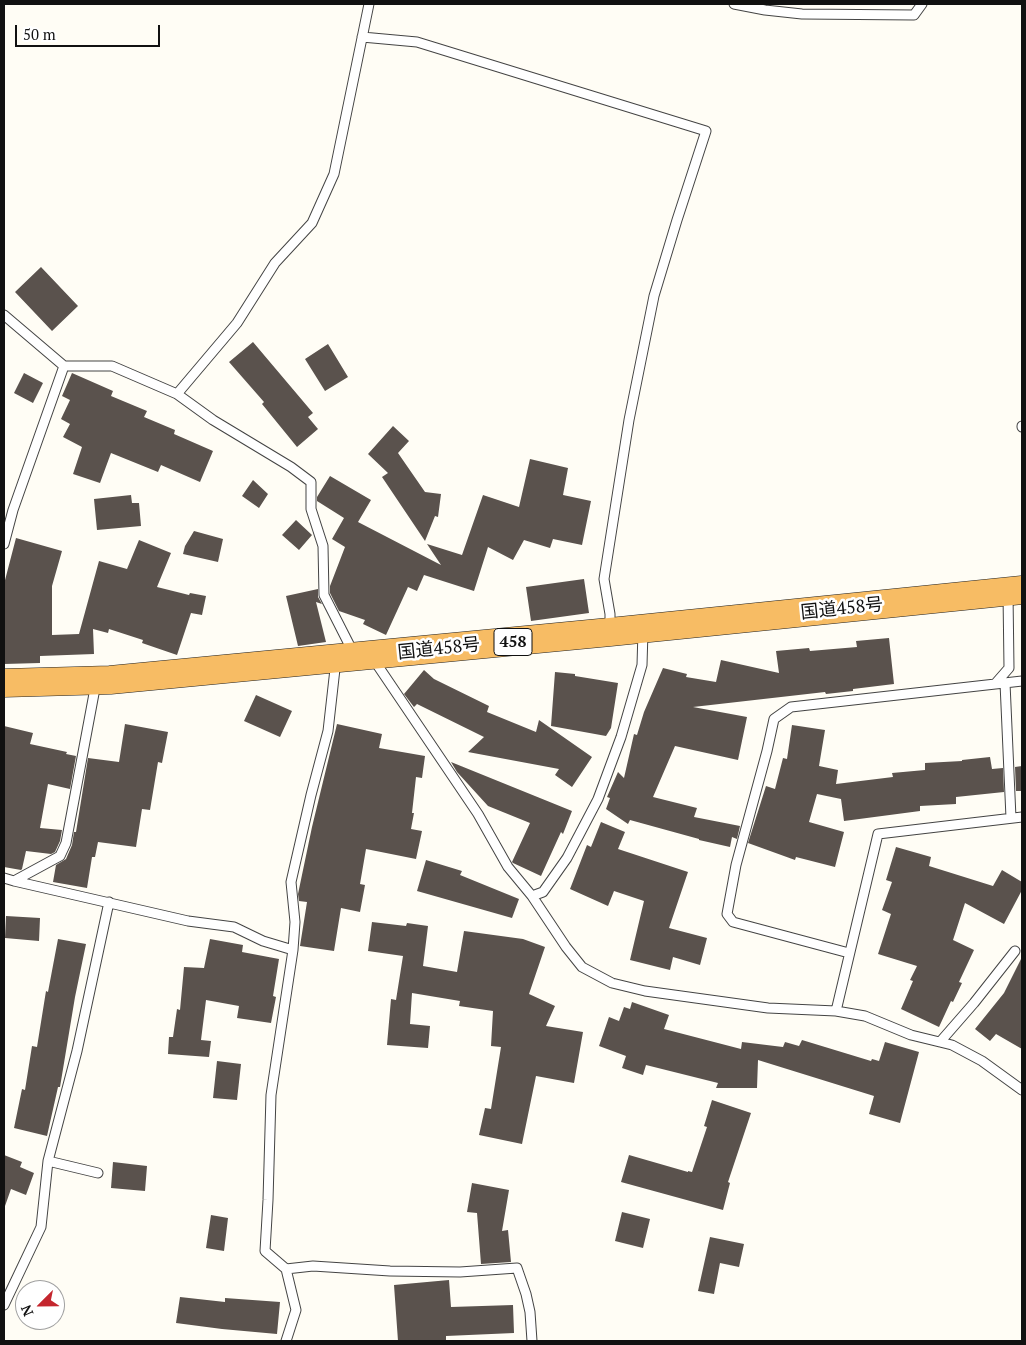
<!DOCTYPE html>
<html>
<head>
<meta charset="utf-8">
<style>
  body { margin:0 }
  #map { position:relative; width:1026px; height:1345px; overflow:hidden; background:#fffdf5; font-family:"PT Serif",serif }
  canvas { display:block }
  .frame { position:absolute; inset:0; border:5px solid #111; pointer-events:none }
  .north { position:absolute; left:15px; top:1280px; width:50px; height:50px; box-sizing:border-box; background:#fff; border:1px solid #a0a0a0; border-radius:50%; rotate:247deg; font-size:14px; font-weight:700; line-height:20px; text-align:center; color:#111 }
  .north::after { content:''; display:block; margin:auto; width:18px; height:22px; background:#c4262e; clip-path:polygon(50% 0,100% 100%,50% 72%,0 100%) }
  .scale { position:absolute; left:15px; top:25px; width:145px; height:22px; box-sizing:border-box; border:2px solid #111; border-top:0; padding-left:6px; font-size:15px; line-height:18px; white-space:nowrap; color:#111; -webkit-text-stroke:4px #fff; paint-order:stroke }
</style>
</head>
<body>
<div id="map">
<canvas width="1026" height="1345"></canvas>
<div class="frame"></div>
<div class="north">N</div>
<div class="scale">50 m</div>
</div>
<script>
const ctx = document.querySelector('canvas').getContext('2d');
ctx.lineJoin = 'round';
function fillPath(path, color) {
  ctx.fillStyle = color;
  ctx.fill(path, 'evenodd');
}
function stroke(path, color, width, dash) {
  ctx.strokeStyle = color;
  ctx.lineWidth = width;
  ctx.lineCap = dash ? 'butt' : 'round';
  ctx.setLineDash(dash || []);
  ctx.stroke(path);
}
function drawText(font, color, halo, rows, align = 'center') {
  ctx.font = font + ' "PT Serif","Noto Sans JP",serif';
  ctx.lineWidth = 5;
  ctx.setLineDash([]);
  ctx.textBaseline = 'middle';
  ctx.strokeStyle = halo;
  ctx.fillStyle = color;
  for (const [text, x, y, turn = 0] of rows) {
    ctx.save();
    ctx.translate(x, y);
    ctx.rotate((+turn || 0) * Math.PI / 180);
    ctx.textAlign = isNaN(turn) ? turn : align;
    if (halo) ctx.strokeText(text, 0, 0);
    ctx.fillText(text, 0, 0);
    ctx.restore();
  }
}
fillPath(new Path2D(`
  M 41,267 L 78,306 L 52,331 L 15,292 Z
  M 253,342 L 313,413 L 308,417 L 318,429 L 297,447 L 262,404 L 264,402 L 229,362 Z
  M 328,344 L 348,377 L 325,391 L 305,359 Z
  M 24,373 L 43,383 L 33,403 L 14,393 Z
  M 72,373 L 113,391 L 111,396 L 147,411 L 144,417 L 175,430 L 174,434 L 213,451 L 200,482 L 161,465 L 158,472 L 111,453 L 100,483 L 73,474 L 82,447 L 63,437 L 70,424 L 61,419 L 70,400 L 62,396 Z
  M 393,426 L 409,441 L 398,453 L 425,492 L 441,494 L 438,517 L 435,516 L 425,541 L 382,477 L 388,473 L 368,454 Z
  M 530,459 L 568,468 L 563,495 L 591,501 L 582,545 L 553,539 L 550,548 L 524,540 L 513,560 L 488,547 L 474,591 L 424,575 L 417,591 L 408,587 L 386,635 L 363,624 L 365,620 L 339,611 L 330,593 L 330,586 L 345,547 L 332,539 L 344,518 L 317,501 L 317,497 L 330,476 L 371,500 L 358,522 L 441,565 L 427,544 L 462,555 L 483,495 L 519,507 Z
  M 253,480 L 268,494 L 259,508 L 242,496 Z
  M 131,495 L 132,503 L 139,503 L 141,526 L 97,530 L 94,499 Z
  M 296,520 L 312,535 L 299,550 L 282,535 Z
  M 194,531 L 223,539 L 218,562 L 183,554 L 185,546 Z
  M 16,538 L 62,551 L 52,586 L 52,635 L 79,634 L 99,561 L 127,569 L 139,540 L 171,553 L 157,587 L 189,595 L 190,593 L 206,596 L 202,615 L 191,613 L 177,655 L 142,643 L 143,640 L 109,629 L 108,633 L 93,629 L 94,654 L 40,656 L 40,663 L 4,664 L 4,584 Z
  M 584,579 L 589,613 L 531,621 L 526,587 Z
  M 318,589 L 318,597 L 322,604 L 316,602 L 326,642 L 298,646 L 286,596 Z
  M 889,638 L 894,684 L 853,689 L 853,691 L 826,694 L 825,692 L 693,707 L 747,717 L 738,760 L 675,746 L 653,797 L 697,808 L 694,817 L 740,826 L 737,839 L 732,837 L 730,847 L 699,840 L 699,839 L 630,820 L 628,824 L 606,809 L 610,798 L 607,797 L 618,772 L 624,778 L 634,734 L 637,735 L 644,712 L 663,668 L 687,674 L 686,677 L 716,682 L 721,660 L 779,673 L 776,651 L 809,648 L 810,651 L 857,647 L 856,641 Z
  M 424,670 L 434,679 L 489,706 L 487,712 L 536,732 L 539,720 L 592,757 L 572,787 L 555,775 L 559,769 L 468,752 L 484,737 L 417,704 L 414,707 L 404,694 Z
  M 555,672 L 575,674 L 575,676 L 618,683 L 611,728 L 606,736 L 551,726 Z
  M 256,695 L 292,711 L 280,737 L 244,721 Z
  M 125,724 L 168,732 L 162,763 L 158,762 L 150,810 L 142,809 L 136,847 L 98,842 L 95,857 L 92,857 L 87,888 L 53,882 L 56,865 L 66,859 L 72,845 L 74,832 L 76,832 L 88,758 L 119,762 Z
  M 337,724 L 382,734 L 379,748 L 425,756 L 422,778 L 416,777 L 412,813 L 414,813 L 411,829 L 422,831 L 416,859 L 366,849 L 360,884 L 365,885 L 360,912 L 341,908 L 334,951 L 300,946 L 307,902 L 299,901 L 298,894 L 312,827 Z
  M 792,725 L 825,730 L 819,766 L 838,770 L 836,784 L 893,777 L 892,773 L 925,770 L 925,763 L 962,761 L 962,760 L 990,757 L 992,769 L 1003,768 L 1004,792 L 956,797 L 956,804 L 920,806 L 920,811 L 844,821 L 841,799 L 817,794 L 809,822 L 844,832 L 835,867 L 796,857 L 795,860 L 748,843 L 766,786 L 775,789 L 783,758 L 787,759 Z
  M 4,726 L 33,733 L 30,744 L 67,752 L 66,754 L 76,756 L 70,789 L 48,784 L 40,828 L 62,830 L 60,841 L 55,852 L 51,854 L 26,851 L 22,869 L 21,870 L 4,867 Z
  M 451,762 L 572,811 L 563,834 L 561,832 L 541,876 L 513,863 L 512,862 L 530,823 L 488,806 L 457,772 Z
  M 1022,766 L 1022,791 L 1016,791 L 1015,767 Z
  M 601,822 L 625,832 L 618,849 L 688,872 L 669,928 L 707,938 L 700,965 L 673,957 L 670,970 L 630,960 L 644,901 L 614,891 L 608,906 L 570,889 L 587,845 L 591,847 Z
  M 896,847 L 931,857 L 929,866 L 993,886 L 1002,870 L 1022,882 L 1022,890 L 1004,924 L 965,903 L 953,940 L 974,950 L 959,982 L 962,983 L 953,1002 L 951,1001 L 939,1027 L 901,1009 L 913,981 L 910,980 L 917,966 L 878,954 L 891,914 L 882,910 L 892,882 L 886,880 Z
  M 426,860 L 462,871 L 460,875 L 519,899 L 512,918 L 417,891 Z
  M 6,916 L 40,918 L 39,941 L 5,938 Z
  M 372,922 L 406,926 L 407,923 L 428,926 L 423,966 L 457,972 L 464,931 L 523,939 L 545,947 L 529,994 L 555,1006 L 546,1026 L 583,1032 L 574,1083 L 536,1076 L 522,1144 L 479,1135 L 485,1108 L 491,1109 L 501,1047 L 491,1046 L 493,1011 L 459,1006 L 460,1001 L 412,993 L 410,1024 L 430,1026 L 428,1048 L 387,1045 L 391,999 L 396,1000 L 403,956 L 368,951 Z
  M 58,939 L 86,944 L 75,997 L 60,1087 L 58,1087 L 47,1136 L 14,1128 L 22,1089 L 25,1090 L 32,1046 L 37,1047 L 46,991 L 48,992 Z
  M 210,939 L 243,945 L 242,952 L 279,959 L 273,996 L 276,997 L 271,1023 L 237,1018 L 239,1006 L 206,1000 L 201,1040 L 211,1041 L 209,1057 L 168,1054 L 169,1037 L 173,1037 L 177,1009 L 180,1010 L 184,967 L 204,968 Z
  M 1022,957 L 1022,1049 L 996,1034 L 990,1041 L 975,1029 L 1004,993 Z
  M 632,1002 L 669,1015 L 664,1029 L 741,1049 L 742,1042 L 783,1047 L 785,1042 L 799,1046 L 802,1040 L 871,1061 L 872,1059 L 879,1061 L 885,1042 L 919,1052 L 900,1123 L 869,1114 L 874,1096 L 758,1060 L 757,1088 L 716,1088 L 718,1083 L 646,1065 L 643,1075 L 622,1068 L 626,1056 L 599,1046 L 609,1017 L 619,1021 L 624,1007 L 630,1009 Z
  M 217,1061 L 241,1064 L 237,1100 L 213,1098 Z
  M 712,1100 L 751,1113 L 728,1182 L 730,1183 L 723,1210 L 621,1182 L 629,1155 L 688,1172 L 688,1171 L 692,1172 L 707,1127 L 704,1126 Z
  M 4,1155 L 22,1162 L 20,1167 L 34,1173 L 26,1195 L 11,1189 L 5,1206 L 4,1206 Z
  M 113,1162 L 147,1166 L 145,1191 L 111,1188 Z
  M 472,1183 L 509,1190 L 502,1231 L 508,1230 L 511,1262 L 481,1264 L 477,1213 L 467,1212 Z
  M 622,1212 L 650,1219 L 643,1248 L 615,1241 Z
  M 211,1215 L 228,1218 L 224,1251 L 206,1248 Z
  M 710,1237 L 744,1244 L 739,1267 L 720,1263 L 714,1294 L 698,1291 Z
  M 449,1280 L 451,1307 L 513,1305 L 514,1333 L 446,1336 L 446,1341 L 398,1341 L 394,1285 Z
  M 180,1297 L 225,1302 L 225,1298 L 280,1302 L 277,1334 L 222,1329 L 176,1323 Z`), '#5a524d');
const service = new Path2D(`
  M 734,4 L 765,10 L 802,14 L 914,15 L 922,4
  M 362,37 L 417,42 L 706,131 L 677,220 L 654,296 L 629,420 L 604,579 L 610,614 L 610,630
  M 4,315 L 64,366 L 112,366 L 177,394 L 213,420 L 291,467 L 311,482 L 311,509 L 323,546 L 324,595 L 353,652
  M 177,394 L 237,323 L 275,263 L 312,223 L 334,174 L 369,4
  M 1022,426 L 1022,427
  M 4,544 L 13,510 L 64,366
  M 374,660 L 478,814 L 508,867 L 532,896 L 566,947 L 582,967 L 612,983 L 645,991 L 768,1008 L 836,1011 L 865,1016 L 911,1035 L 952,1045 L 982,1061 L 1022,1090
  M 1005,683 L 1011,818
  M 995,684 L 1009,668 L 1008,594
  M 4,878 L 14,881 L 188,921 L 234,927 L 263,941 L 293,950
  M 14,881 L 60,856 L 66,843 L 96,683
  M 532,896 L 543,892 L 567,858 L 598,799 L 621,737 L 642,665 L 643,631
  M 849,953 L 733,922 L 727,914 L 736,865 L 767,751 L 774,719 L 791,707 L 1022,681
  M 836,1011 L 878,834 L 1022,817
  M 940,1042 L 974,1003 L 1015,951
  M 48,1161 L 98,1173
  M 286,1269 L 313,1266 L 390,1271 L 460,1272 L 517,1268 L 526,1294 L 530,1312 L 532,1341
  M 4,1305 L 41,1227 L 48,1161 L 77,1051 L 109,902
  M 286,1341 L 296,1310 L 286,1269 L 265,1251 L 268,1200 L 271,1095 L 293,950 L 295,922 L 291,882 L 311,795 L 328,731 L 336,660`);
const trunk = new Path2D(`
  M 4,683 L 110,680 L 610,632 L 1022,590`);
stroke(service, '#444', 11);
stroke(trunk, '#222', 29);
stroke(service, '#fff', 9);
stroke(trunk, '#f7bc64', 28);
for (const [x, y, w] of [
  [513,642,38]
]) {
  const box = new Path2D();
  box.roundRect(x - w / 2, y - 13.5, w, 27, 4);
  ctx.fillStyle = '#fff';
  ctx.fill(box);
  stroke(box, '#111', 1);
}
drawText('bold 16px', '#111', null, [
  ["458",513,642]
]);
drawText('18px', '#111', '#fff', [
  ["国道458号",842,609,-6],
  ["国道458号",439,649,-6]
]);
</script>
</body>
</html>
